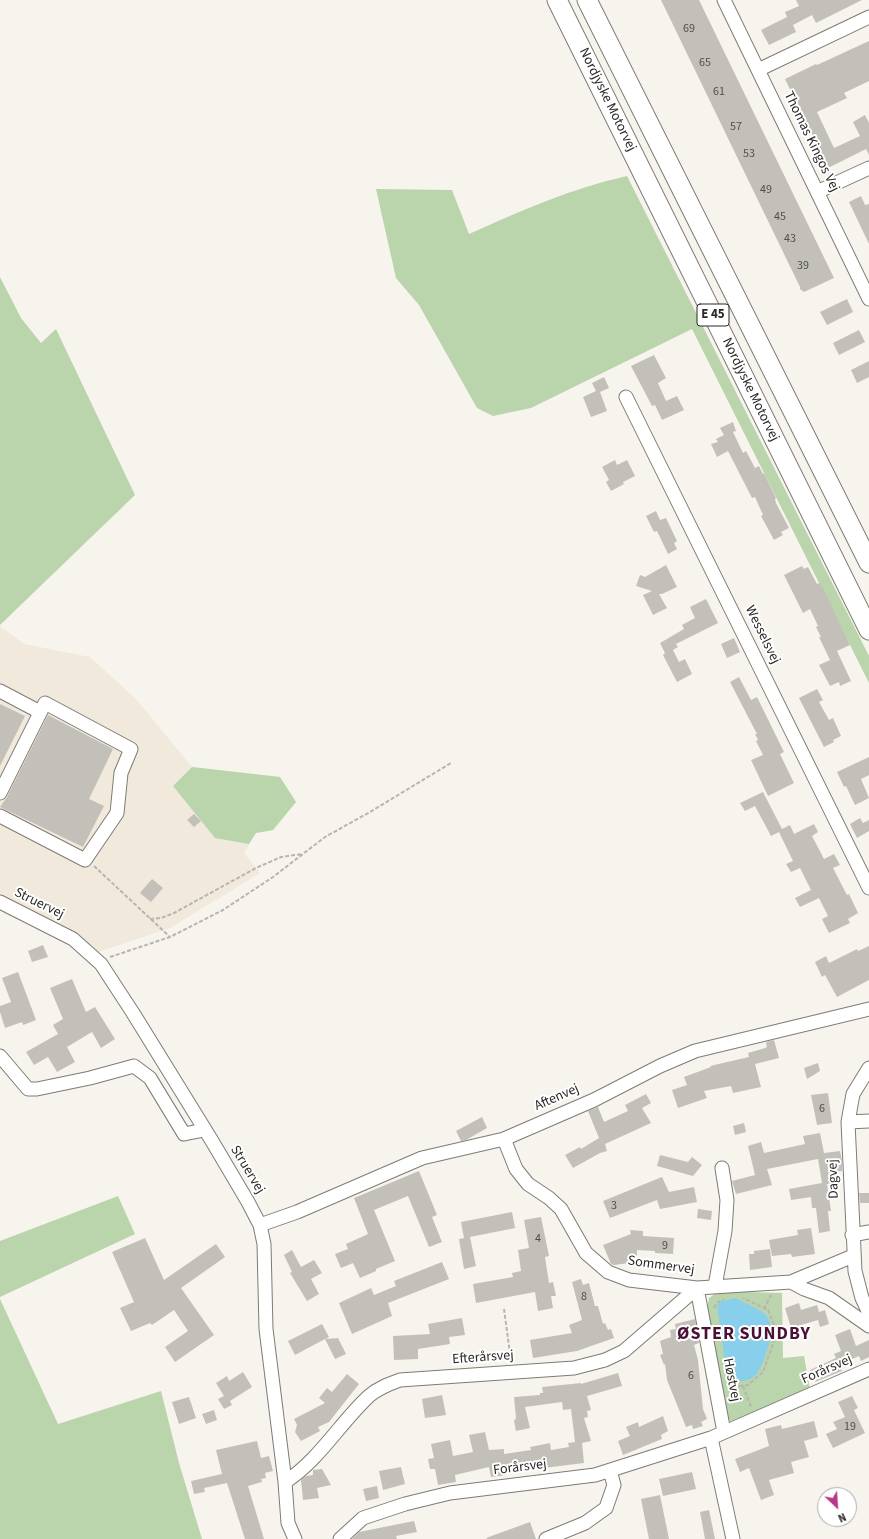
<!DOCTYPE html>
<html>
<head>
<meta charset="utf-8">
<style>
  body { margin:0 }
  #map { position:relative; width:869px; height:1539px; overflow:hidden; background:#f7f4ee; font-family:"Source Sans 3",sans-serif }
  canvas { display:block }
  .north { position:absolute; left:817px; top:1487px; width:40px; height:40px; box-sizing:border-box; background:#fff; border:1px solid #aaa9a9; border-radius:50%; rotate:155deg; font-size:11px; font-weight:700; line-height:16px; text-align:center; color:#2b2927 }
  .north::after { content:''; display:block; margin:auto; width:14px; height:18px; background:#b73886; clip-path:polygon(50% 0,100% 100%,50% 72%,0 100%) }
</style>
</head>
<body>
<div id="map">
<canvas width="869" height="1539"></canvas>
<div class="north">N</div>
</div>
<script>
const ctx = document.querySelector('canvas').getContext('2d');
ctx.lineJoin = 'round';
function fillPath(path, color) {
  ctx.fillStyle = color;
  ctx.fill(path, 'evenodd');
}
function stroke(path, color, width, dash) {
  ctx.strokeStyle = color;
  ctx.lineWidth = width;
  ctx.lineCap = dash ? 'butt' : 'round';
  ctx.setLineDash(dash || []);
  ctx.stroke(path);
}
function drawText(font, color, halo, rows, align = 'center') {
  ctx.font = font + ' "Source Sans 3",sans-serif';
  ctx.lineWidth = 4;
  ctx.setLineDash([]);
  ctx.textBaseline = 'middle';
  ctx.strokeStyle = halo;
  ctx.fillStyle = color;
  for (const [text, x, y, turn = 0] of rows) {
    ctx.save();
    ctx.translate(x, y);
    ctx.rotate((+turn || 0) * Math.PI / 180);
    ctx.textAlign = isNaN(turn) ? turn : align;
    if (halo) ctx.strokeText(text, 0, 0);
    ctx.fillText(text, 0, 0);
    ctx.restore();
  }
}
fillPath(new Path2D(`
  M 0,626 L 24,644 L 90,657 L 136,699 L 192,767 L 280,777 L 296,802 L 273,830 L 256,833 L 244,853 L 260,873 L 170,928 L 98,952 L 94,947 L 73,932 L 0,894 Z`), '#f0e9dc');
fillPath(new Path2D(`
  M 627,176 L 869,656 L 869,683 L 692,329 L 531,408 L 493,416 L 477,408 L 419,305 L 396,278 L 376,189 L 452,190 L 469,234 C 520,211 572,188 627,176 Z
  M 0,277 L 21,318 L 41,343 L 56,329 L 135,495 L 0,625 Z
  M 192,767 L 280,777 L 296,802 L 273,830 L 256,833 L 249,844 L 215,838 L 173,786 Z
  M 118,1196 L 135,1234 L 0,1297 L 0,1241 Z
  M 744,1292 L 782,1293 L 783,1358 L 804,1356 L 810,1389 L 731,1421 L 727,1419 L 707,1308 L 709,1298 L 716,1293 ZM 771,1335 L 759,1371 L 749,1379 Z
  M 0,1299 L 58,1424 L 161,1391 L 179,1463 L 202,1539 L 0,1539 Z`), '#bad5ab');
fillPath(new Path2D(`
  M 736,1298 C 742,1302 762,1310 766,1315 C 770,1319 772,1330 771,1335 C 771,1341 762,1366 759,1371 C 752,1382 737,1385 727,1376 L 717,1305 L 722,1301 Z`), '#87cfea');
fillPath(new Path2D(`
  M 661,0 L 699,0 L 834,278 L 804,292 L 800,289 L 800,287 Z
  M 796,0 L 862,0 L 816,23 L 812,15 L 793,25 L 796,32 L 769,45 L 761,30 L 787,17 L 785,12 L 799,6 Z
  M 869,41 L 869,81 L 844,93 L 847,98 L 817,112 L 834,148 L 860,136 L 853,122 L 865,115 L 869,123 L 869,155 L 866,149 L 828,168 L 785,79 L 816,64 L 817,65 Z
  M 861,196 L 865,205 L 869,204 L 869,244 L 849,202 Z
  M 847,299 L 853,312 L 827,325 L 820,312 Z
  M 859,330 L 865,342 L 839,355 L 833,343 Z
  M 654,355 L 666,378 L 658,383 L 666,401 L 677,396 L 684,410 L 662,420 L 655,405 L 652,406 L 631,366 Z
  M 869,361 L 869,377 L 857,383 L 851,370 Z
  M 604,377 L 609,388 L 600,392 L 607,411 L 591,417 L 583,397 L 596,391 L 592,383 Z
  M 733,422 L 736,431 L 733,432 L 743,453 L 746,451 L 755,468 L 759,466 L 763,474 L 764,473 L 776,498 L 775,499 L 776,503 L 789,528 L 781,532 L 783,535 L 774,540 L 761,516 L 763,515 L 755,497 L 752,498 L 728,451 L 717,457 L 711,444 L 718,442 L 716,439 L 724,435 L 720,428 Z
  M 615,460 L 617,465 L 627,460 L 635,476 L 623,482 L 624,484 L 611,491 L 606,482 L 609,480 L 602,467 Z
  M 656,511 L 660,520 L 666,518 L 677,541 L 674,543 L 677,549 L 668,554 L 657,531 L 654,532 L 646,516 Z
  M 666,565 L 677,587 L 662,594 L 659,594 L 667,608 L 653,615 L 643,595 L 652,591 L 636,586 L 640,575 L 645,577 Z
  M 802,566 L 804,569 L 808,567 L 817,584 L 819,583 L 823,588 L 850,645 L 837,651 L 851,681 L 840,686 L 839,682 L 830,686 L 819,665 L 830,660 L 819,637 L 821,637 L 816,627 L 818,626 L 810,609 L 803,613 L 784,575 Z
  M 706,599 L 718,623 L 676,644 L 678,647 L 673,650 L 679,662 L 685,659 L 692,674 L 677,682 L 663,655 L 665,653 L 660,643 L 684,629 L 682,625 L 695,618 L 690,607 Z
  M 734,638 L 740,652 L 727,658 L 721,644 Z
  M 739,677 L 751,700 L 757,697 L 784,752 L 780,754 L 794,783 L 768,796 L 751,760 L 763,755 L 756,741 L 758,740 L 755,734 L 757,734 L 730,682 Z
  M 817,689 L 823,700 L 819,702 L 829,720 L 833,718 L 841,736 L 833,740 L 834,742 L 824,747 L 799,698 Z
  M 0,704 L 25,716 L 0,766 Z
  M 48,715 L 113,749 L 89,799 L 104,806 L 83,847 L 0,807 L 7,797 Z
  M 869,757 L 869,775 L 861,779 L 869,798 L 855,805 L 846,786 L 844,787 L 837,772 Z
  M 763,792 L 782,829 L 790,825 L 794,834 L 814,824 L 818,832 L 812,836 L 824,859 L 834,854 L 840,865 L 833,868 L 847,895 L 849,894 L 858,913 L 848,919 L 850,923 L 829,933 L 822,919 L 828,916 L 819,898 L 800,907 L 795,898 L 811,890 L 800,868 L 791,872 L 786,864 L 793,861 L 779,832 L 771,836 L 755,806 L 745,811 L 740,803 Z
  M 194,814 L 201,821 L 194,827 L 187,820 Z
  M 860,818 L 863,823 L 869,820 L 869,831 L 857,838 L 850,824 Z
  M 152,879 L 163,888 L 151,902 L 140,893 Z
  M 43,945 L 48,957 L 32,962 L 28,951 Z
  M 869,946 L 869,980 L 837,997 L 825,975 L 822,977 L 815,962 L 826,956 L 829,963 L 857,949 L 858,951 Z
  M 18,972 L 36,1020 L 23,1025 L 22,1022 L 5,1028 L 0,1012 L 0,1006 L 11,1002 L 2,978 Z
  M 72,979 L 86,1012 L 95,1007 L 115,1039 L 101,1048 L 92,1032 L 67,1047 L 75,1062 L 57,1072 L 48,1057 L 34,1065 L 26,1052 L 58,1034 L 53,1025 L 63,1019 L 50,988 Z
  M 774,1040 L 779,1058 L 755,1064 L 761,1087 L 733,1093 L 731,1086 L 704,1091 L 707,1098 L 678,1108 L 672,1090 L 687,1085 L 684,1077 L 711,1067 L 710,1066 L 749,1057 L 748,1053 L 765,1048 L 767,1047 L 766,1042 Z
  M 818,1063 L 820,1071 L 807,1079 L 804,1068 Z
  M 828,1093 L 832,1123 L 817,1125 L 811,1095 Z
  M 646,1094 L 651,1103 L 642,1108 L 651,1123 L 605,1144 L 607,1151 L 600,1153 L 573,1168 L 565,1155 L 580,1147 L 581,1149 L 599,1138 L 588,1111 L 598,1107 L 604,1122 L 628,1111 L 625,1105 Z
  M 482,1117 L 487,1128 L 466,1140 L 461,1141 L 456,1131 Z
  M 744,1123 L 746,1132 L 735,1135 L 733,1126 Z
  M 820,1133 L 824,1153 L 840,1151 L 842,1161 L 842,1171 L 833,1172 L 834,1183 L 827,1184 L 831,1211 L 828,1211 L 830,1231 L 819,1233 L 816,1208 L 812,1208 L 811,1197 L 791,1200 L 789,1189 L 822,1183 L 818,1159 L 767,1169 L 772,1185 L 736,1194 L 732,1181 L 755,1175 L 748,1146 L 761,1142 L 764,1153 L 805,1144 L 803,1136 Z
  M 660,1155 L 688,1162 L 692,1157 L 702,1165 L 693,1176 L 657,1166 Z
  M 419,1171 L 437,1215 L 432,1217 L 442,1242 L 429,1247 L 408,1196 L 374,1210 L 395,1261 L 376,1269 L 376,1271 L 360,1278 L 353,1263 L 341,1268 L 335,1254 L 348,1249 L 346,1244 L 368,1234 L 354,1198 Z
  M 662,1177 L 669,1192 L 694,1187 L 697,1202 L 660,1209 L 657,1200 L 610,1218 L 603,1201 Z
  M 859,1193 L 869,1193 L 869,1203 L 860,1203 Z
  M 698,1209 L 712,1211 L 711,1220 L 697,1218 Z
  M 512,1212 L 515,1228 L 470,1237 L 476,1266 L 464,1269 L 459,1239 L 464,1238 L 461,1222 Z
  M 541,1217 L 549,1256 L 545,1257 L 549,1283 L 553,1282 L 556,1296 L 551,1296 L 553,1308 L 538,1311 L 535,1292 L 476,1303 L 473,1284 L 513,1277 L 512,1273 L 521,1271 L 518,1250 L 529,1248 L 524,1220 Z
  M 811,1228 L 815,1254 L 792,1257 L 791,1254 L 772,1256 L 769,1240 L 798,1235 L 797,1230 Z
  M 630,1230 L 643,1231 L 643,1236 L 674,1238 L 673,1254 L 655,1253 L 655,1251 L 637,1250 L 637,1262 L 614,1265 L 611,1264 L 603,1245 L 631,1234 Z
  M 145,1238 L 164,1280 L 216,1244 L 225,1257 L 181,1288 L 214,1335 L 175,1362 L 165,1347 L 188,1331 L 174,1310 L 152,1325 L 150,1323 L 131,1331 L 120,1308 L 134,1302 L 112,1252 Z
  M 770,1249 L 772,1267 L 750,1270 L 749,1254 L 754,1254 L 754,1251 Z
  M 292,1250 L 301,1267 L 314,1260 L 322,1273 L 311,1279 L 319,1294 L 307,1301 L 290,1273 L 292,1272 L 284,1255 Z
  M 442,1262 L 449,1279 L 388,1303 L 392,1316 L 352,1334 L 339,1303 L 371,1288 L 374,1295 L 396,1286 L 394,1281 Z
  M 581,1279 L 583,1285 L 589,1283 L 595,1306 L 598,1306 L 603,1324 L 605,1323 L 608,1330 L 611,1329 L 614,1338 L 577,1351 L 533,1358 L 530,1340 L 572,1333 L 569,1325 L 582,1320 L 572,1282 Z
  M 799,1303 L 801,1310 L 817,1305 L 819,1312 L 825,1310 L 829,1324 L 820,1327 L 818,1320 L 791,1328 L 785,1308 Z
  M 462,1318 L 465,1335 L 449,1337 L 450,1344 L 418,1349 L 418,1359 L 394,1360 L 393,1336 L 430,1334 L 428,1324 Z
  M 695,1319 L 699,1343 L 694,1345 L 698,1360 L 703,1409 L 707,1419 L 701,1422 L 703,1426 L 693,1429 L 692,1425 L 686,1427 L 667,1380 L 665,1364 L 664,1365 L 660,1355 L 663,1354 L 660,1341 L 671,1337 L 670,1330 L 676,1329 L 675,1324 Z
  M 322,1324 L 329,1337 L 326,1339 L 338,1338 L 346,1354 L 335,1359 L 325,1339 L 295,1355 L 288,1341 Z
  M 850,1329 L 856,1346 L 869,1340 L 869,1357 L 861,1361 L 859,1356 L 839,1365 L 842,1371 L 815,1382 L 810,1370 L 836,1358 L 834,1354 L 841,1351 L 835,1335 Z
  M 243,1372 L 252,1387 L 230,1401 L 232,1405 L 224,1409 L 218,1399 L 224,1396 L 216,1383 L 227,1376 L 229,1381 Z
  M 618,1373 L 622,1386 L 587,1396 L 591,1410 L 587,1411 L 588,1417 L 584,1418 L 591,1441 L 582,1443 L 584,1463 L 535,1469 L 535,1467 L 507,1472 L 507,1475 L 491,1477 L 489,1467 L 455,1475 L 456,1482 L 438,1485 L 435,1469 L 430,1469 L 428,1459 L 434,1458 L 431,1444 L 450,1440 L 453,1456 L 473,1452 L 469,1435 L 485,1432 L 489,1450 L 504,1449 L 504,1454 L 531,1450 L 530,1447 L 550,1443 L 551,1450 L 569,1447 L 568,1443 L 575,1442 L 571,1409 L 563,1410 L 562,1402 L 525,1407 L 530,1428 L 516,1431 L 514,1421 L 516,1418 L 514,1397 L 540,1395 L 540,1393 L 543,1393 L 542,1387 L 581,1383 L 581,1384 Z
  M 347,1374 L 359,1384 L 329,1422 L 318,1427 L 320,1431 L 301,1441 L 295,1432 L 297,1425 L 294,1419 L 325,1403 L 319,1398 L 327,1388 L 332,1392 Z
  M 442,1395 L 446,1415 L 425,1418 L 422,1399 Z
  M 852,1396 L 858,1408 L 854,1410 L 865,1433 L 833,1448 L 826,1434 L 837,1429 L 833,1422 L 845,1417 L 838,1402 Z
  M 189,1397 L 196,1418 L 179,1424 L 172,1402 Z
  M 214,1410 L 217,1420 L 206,1424 L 202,1414 Z
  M 663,1416 L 668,1431 L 661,1435 L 662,1439 L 623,1455 L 618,1441 L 630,1436 L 626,1427 L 638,1422 L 639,1427 Z
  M 814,1421 L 818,1437 L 804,1441 L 809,1457 L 791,1462 L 794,1473 L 769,1480 L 774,1495 L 761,1500 L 749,1468 L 740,1472 L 735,1459 L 769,1446 L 765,1429 L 781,1425 L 782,1429 Z
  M 257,1441 L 261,1458 L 269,1456 L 273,1471 L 265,1473 L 266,1478 L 261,1479 L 262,1482 L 248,1486 L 264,1539 L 245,1539 L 227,1483 L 204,1488 L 205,1492 L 194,1494 L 191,1481 L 222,1474 L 216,1450 Z
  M 401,1467 L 405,1484 L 383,1490 L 379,1471 Z
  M 322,1469 L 331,1485 L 317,1488 L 319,1498 L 303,1500 L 301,1480 L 306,1476 L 313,1475 L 313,1470 Z
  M 692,1472 L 696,1489 L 663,1496 L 659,1479 Z
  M 377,1486 L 379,1498 L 366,1501 L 363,1489 Z
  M 660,1495 L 669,1539 L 649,1539 L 641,1499 Z
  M 709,1510 L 715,1539 L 705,1539 L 700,1512 Z
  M 414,1521 L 417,1532 L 396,1536 L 397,1539 L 352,1539 L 359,1532 Z
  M 530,1522 L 536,1539 L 487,1539 L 486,1538 Z`), '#c3c0ba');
const minor = new Path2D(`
  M 724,0 L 869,299
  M 758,70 L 869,17
  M 817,192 L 869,168
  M 626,397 L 869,888
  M 0,691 L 40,712
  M 0,793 L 45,703 L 131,749 L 121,773 L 117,813 L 85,860 L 0,816
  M 0,902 L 73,939 L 101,964 L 133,1013 L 212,1141 L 248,1202 L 260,1225 L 264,1244 L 266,1329 L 285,1482 L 288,1523 L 295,1539
  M 0,1056 L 28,1089 L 37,1089 L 90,1078 L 134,1066 L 150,1078 L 184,1134 L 204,1130
  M 869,1068 L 853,1094 L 848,1122 L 855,1271 L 862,1298 L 869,1313
  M 848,1122 L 869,1121
  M 504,1139 L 516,1169 L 528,1184 L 549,1198 L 561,1209 L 586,1253 L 608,1272 L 629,1280 L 697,1288 L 791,1282 L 853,1256
  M 260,1225 L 297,1212 L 422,1158 L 504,1139 L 594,1100 L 660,1066 L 695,1051 L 869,1009
  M 852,1235 L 869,1232
  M 791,1282 L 804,1289 L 829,1298 L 869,1326
  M 715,1286 L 725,1231 L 727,1200 L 722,1168
  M 697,1288 L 724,1432
  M 711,1438 L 733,1539
  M 285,1482 C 319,1460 340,1423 369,1396 C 378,1388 389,1384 400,1380 L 574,1368 L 605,1360 L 624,1351 L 697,1288
  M 340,1539 L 363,1518 L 405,1504 L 450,1493 L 595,1475 L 711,1438 L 869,1369
  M 546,1539 L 585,1523 L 606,1508 L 614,1485 L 610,1471`);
const highway = new Path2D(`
  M 557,0 L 869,630
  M 587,0 L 869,563`);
stroke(minor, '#7e7b76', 15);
stroke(highway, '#7e7b76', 21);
stroke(new Path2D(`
  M 94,866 L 170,937
  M 150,919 L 161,918 L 174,913 L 256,868 L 281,857 L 302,854
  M 110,957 L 170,937 L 223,910 L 273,877 L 325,837 L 370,812 L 451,763
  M 714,1308 L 717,1303 L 724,1299
  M 504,1309 L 511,1361
  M 764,1309 L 771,1295
  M 728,1384 L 734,1387 L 748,1385 L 763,1372 L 775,1338 L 774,1325 L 768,1310 L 743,1298
  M 743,1386 L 751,1407`), '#b8b5b1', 2, [4, 2]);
stroke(minor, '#fff', 13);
stroke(highway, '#fff', 19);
drawText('12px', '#514f4c', null, [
  ["69",689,29],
  ["65",705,63],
  ["61",719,92],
  ["57",736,127],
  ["53",749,154],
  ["49",766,190],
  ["45",780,217],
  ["43",790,239],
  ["39",803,266],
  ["6",822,1109],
  ["3",614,1206],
  ["4",538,1239],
  ["9",665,1246],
  ["8",584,1297],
  ["6",691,1376],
  ["19",850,1427]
]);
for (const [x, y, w] of [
  [713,315,32]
]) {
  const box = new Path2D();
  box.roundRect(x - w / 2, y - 11, w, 22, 3);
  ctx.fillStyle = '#fff';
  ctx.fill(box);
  stroke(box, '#2b2927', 1);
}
drawText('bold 13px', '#2b2927', null, [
  ["E 45",713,315]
]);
drawText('14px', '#2b2927', '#fff', [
  ["Nordjyske Motorvej",607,100,64],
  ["Thomas Kingos Vej",811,142,64],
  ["Nordjyske Motorvej",750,390,64],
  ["Wesselsvej",762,635,64],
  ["Struervej",39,904,26],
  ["Aftenvej",557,1098,-24],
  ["Struervej",247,1170,59],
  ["Dagvej",834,1179,-92],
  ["Sommervej",661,1266,8],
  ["Efterårsvej",483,1358,-4],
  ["Forårsvej",827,1370,-24],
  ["Høstvej",731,1380,79],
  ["Forårsvej",520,1468,-7]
]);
ctx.letterSpacing = '1px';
drawText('bold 18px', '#4c1035', '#fff', [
  ["ØSTER SUNDBY",744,1335]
]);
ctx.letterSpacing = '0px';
</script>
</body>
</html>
